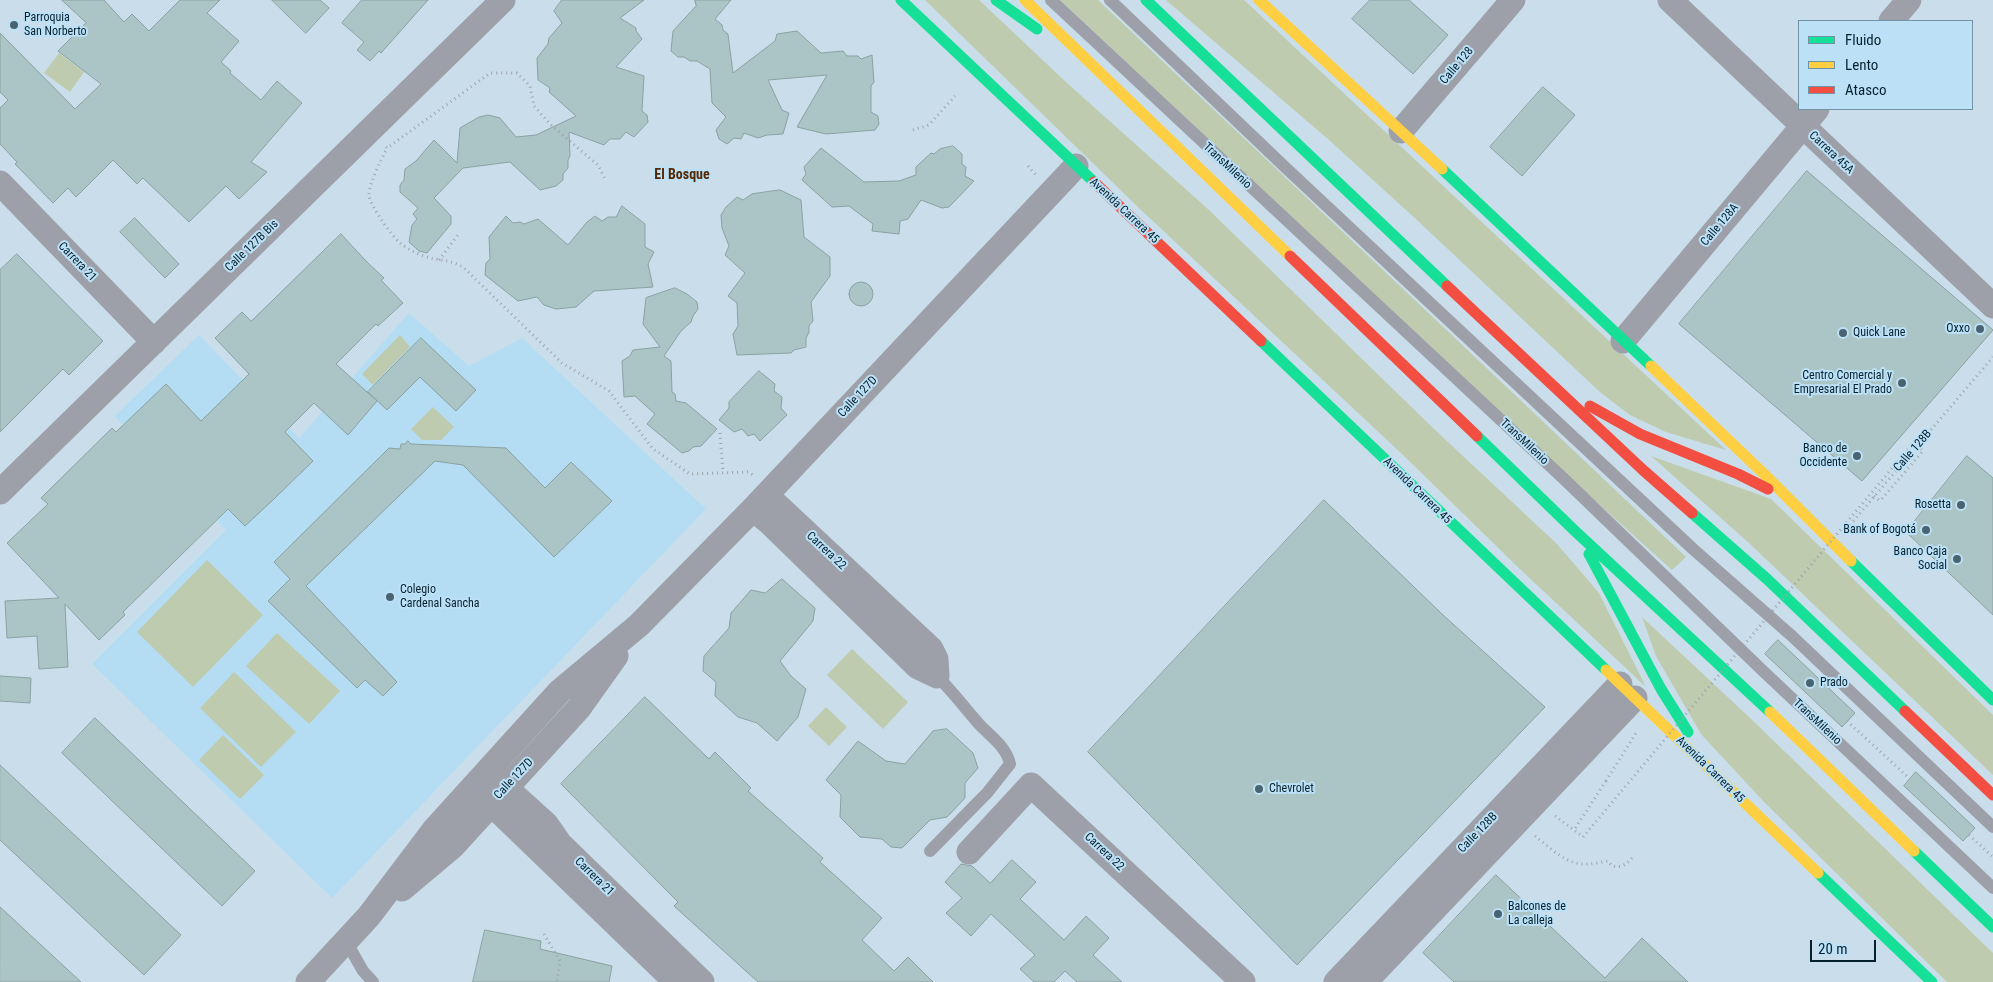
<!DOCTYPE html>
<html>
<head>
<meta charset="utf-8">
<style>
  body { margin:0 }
  #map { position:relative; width:1993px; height:982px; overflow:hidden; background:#c9deea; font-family:"Roboto Condensed",sans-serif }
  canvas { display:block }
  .legend { position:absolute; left:1798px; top:20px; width:175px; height:90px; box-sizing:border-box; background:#bce1f7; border:1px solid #7394a7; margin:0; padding:6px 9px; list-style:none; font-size:15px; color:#06212e }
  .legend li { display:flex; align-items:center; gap:10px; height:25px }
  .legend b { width:25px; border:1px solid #7394a7 }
  .scale { position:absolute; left:1810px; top:940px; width:66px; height:22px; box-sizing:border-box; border:2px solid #06212e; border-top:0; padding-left:6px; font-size:15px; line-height:18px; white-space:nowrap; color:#06212e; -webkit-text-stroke:4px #bce1f7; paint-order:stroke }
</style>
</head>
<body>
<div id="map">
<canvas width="1993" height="982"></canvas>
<ul class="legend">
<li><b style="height:6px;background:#16e098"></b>Fluido</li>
<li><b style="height:6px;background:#ffcf43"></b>Lento</li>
<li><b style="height:6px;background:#f24e42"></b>Atasco</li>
</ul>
<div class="scale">20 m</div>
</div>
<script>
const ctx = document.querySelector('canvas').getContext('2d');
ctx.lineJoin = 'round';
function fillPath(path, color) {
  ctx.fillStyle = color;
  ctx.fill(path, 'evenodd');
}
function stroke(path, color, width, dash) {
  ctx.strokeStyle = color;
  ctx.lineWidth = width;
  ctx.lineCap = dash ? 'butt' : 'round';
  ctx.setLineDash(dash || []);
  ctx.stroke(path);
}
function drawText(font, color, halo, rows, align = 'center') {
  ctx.font = font + ' "Roboto Condensed",sans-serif';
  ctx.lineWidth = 4;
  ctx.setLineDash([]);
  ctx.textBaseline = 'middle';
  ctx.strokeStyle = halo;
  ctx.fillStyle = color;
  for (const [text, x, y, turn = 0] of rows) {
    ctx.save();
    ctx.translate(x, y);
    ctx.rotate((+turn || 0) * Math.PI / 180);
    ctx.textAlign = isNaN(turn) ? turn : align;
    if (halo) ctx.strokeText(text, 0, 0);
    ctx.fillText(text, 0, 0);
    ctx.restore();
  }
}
fillPath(new Path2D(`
  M 409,313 L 469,366 L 522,338 L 706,509 L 332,898 L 92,664 L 226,530 L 115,416 L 199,335 L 299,438 Z`), '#b4ddf4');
fillPath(new Path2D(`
  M 925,0 L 979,0 L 1067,83 L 1209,210 L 1433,428 L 1557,544 L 1599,593 L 1646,687 L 1523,572 L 1403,455 L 1140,209 Z
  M 1060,0 L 1098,0 L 1686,557 L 1672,570 L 1571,479 Z
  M 1166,0 L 1244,0 L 1726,450 L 1666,432 L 1630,415 L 1601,393 L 1418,221 L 1329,140 Z
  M 59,53 L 84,72 L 70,92 L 44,73 Z
  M 400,335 L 410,347 L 373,385 L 362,374 Z
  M 433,407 L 454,427 L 441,440 L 422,440 L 411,429 Z
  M 1651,456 L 1771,499 L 1993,715 L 1993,775 L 1749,543 Z
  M 207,560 L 263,615 L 193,687 L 137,632 Z
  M 1642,617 L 1749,717 L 1993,953 L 1993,982 L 1947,982 L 1764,802 L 1701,734 L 1656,656 Z
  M 277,633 L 340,691 L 309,724 L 246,666 Z
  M 852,649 L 908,702 L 883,729 L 827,675 Z
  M 234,672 L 296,732 L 261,767 L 200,708 Z
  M 826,707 L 847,727 L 829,746 L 808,726 Z
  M 223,735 L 264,775 L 240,799 L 199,760 Z`), '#becbaf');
const building = new Path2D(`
  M 62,0 L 104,0 L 124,22 L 132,14 L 149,31 L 180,0 L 220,0 L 207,13 L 239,41 L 221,62 L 231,71 L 230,73 L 261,100 L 277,81 L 302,103 L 251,162 L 267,172 L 239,199 L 226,186 L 189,222 L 143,178 L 137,184 L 113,160 L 76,197 L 68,188 L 53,203 L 15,164 L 17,162 L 0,144 L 0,108 L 8,100 L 0,92 L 0,33 L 75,109 L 101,84 L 58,51 L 86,23 Z
  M 272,0 L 320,0 L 329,8 L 306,33 Z
  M 362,0 L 428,0 L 381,53 L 379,51 L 370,61 L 357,50 L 364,42 L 342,23 Z
  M 562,0 L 644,0 L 620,18 L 636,28 L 636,31 L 642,39 L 616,67 L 644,76 L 642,111 L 647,115 L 648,122 L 634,137 L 626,132 L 620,139 L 610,139 L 604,145 L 569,132 L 570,156 L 568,160 L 568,168 L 563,174 L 563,180 L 556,186 L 540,190 L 510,162 L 463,168 L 434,198 L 451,216 L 451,224 L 427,253 L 419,251 L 409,242 L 412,225 L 417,219 L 413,214 L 418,208 L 400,192 L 400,185 L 404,180 L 405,169 L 416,161 L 434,140 L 457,163 L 460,128 L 479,117 L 488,115 L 500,118 L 516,137 L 536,135 L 576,116 L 549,92 L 550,88 L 538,80 L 537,58 L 548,44 L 549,38 L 562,23 L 554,11 Z
  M 695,0 L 731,0 L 715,19 L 722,25 L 723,30 L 728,34 L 733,73 L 775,41 L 777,34 L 797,31 L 821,53 L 843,51 L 847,56 L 858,56 L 861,59 L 872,55 L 874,82 L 871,86 L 871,112 L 878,116 L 879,124 L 875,130 L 826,134 L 797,127 L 827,75 L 768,80 L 782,110 L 789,113 L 783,134 L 767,135 L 758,138 L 744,133 L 741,139 L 734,138 L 727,144 L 719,139 L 716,130 L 726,117 L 712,103 L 710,69 L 697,61 L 690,61 L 684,57 L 678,57 L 671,51 L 673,31 L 696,6 Z
  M 1370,0 L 1409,0 L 1448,35 L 1413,74 L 1352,19 Z
  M 1543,87 L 1575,115 L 1522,176 L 1490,147 Z
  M 953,146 L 962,154 L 962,164 L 966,167 L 965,176 L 974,181 L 949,207 L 942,208 L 921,200 L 908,219 L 900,221 L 899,234 L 872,231 L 873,224 L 849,206 L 832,207 L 802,180 L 806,174 L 804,167 L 821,148 L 864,182 L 899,181 L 916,175 L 916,167 L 931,153 L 934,154 L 940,149 Z
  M 1807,171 L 1993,330 L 1862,481 L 1679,324 Z
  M 780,190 L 801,200 L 804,237 L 830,257 L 830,276 L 811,302 L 813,321 L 809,326 L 809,332 L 806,338 L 806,347 L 794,350 L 791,353 L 737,355 L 733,334 L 738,326 L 737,303 L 728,296 L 745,273 L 725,255 L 729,246 L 722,228 L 721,215 L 726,207 L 737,197 L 743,200 L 752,194 Z
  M 622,206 L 645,224 L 645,247 L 654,252 L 648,264 L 653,287 L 594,291 L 576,307 L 556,309 L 544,305 L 537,297 L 518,301 L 485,275 L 486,263 L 490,259 L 489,237 L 506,216 L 513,223 L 520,222 L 524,224 L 538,219 L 568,245 L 587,222 L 595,216 L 602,221 L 608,217 L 616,217 Z
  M 135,218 L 179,264 L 165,278 L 120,232 Z
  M 341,234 L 367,262 L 384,278 L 381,280 L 403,303 L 378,326 L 376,324 L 336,364 L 377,401 L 348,435 L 314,403 L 285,432 L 313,461 L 275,498 L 245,526 L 228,509 L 123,612 L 125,615 L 99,640 L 65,604 L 68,667 L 39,669 L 37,636 L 7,638 L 5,601 L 59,598 L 7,543 L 48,504 L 41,498 L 112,428 L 116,432 L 166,384 L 201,421 L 249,374 L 215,338 L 242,312 L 251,321 Z
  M 17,254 L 103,341 L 69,375 L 63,369 L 0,432 L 0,270 Z
  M849 294a12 12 0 1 1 24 0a12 12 0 1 1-24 0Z
  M 675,288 L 687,294 L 697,302 L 698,309 L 693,316 L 691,322 L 681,331 L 664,356 L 671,361 L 672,392 L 675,394 L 676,401 L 686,403 L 717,429 L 701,446 L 693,447 L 689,451 L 682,453 L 647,424 L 655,414 L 635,396 L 624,397 L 622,361 L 630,356 L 633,350 L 660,347 L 643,324 L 646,298 Z
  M 421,338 L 476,390 L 456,411 L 420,377 L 387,410 L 368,392 Z
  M 759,371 L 775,384 L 774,391 L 782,397 L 781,408 L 787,415 L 760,441 L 754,434 L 748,436 L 742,429 L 734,432 L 719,420 L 729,408 L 729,402 Z
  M 408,441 L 411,444 L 506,448 L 545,488 L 571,462 L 612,501 L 554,557 L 463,465 L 435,461 L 306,586 L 397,682 L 383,696 L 365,680 L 357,688 L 268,601 L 290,579 L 274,562 L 389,448 L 400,449 L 401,444 L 405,444 Z
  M 1967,456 L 1993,478 L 1993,615 L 1906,532 Z
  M 1324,500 L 1443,615 L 1545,707 L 1297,965 L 1088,752 Z
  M 782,579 L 815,608 L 813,621 L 780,661 L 791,676 L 806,689 L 798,717 L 777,741 L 757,723 L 738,717 L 715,696 L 716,682 L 703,671 L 704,656 L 729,628 L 731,613 L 751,590 L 765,593 Z
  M 1778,640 L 1855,713 L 1842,727 L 1765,654 Z
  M 0,676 L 31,678 L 30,703 L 0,701 Z
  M 645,697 L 709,759 L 715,752 L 751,788 L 748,791 L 823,858 L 820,862 L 882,918 L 862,940 L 894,971 L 908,957 L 933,982 L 758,982 L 674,906 L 678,902 L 561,784 Z
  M 95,718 L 255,871 L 222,906 L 62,753 Z
  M 947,729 L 973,753 L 978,768 L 965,783 L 965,798 L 947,817 L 930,820 L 902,848 L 891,847 L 882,839 L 860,837 L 840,817 L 841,795 L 826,780 L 858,741 L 886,761 L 905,764 L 933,731 Z
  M 0,765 L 181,935 L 144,975 L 0,840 Z
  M 1916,772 L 1975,828 L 1963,841 L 1904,786 Z
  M 1012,860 L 1036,882 L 1020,899 L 1064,940 L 1086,916 L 1109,938 L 1093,955 L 1122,982 L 1077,982 L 1065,971 L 1054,982 L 1034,982 L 1020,969 L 1035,955 L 991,914 L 971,936 L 946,913 L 962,898 L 945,882 L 961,864 L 972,866 L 990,883 Z
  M 1496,875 L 1605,978 L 1642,938 L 1688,982 L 1454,982 L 1423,953 Z
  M 0,907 L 81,982 L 0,982 Z
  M 485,930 L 541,941 L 540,949 L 612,966 L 609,982 L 473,982 Z`);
fillPath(building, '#abc4c5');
stroke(building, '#89a1a2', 1);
stroke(new Path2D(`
  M 913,130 L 929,125 L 955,96
  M 390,146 L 490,73 L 517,73 L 530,86 L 534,106 L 551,125 L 598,165 L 605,179
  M 386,147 L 387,148 C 382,158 369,183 369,195 C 370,206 392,236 400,243 C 406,248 417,254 424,256 C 440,262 449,258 464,268 L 562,363 L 609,391 L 653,449 L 690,474 L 749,472 L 754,476
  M 1028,166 L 1036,175
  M 439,260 L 458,235
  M 720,433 L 723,472
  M 1874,496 L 1880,501
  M 1850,525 L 1993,357
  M 1847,721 L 1910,779
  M 1606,781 L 1636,733
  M 1555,816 L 1574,830
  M 1969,835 L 1993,857
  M 1535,836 C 1550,848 1568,866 1588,864 C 1594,864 1601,862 1608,861 L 1612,866 C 1622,868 1628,864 1634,855
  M 544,934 L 560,961 L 557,982`), '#9ea4ad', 3, [1, 4]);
stroke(new Path2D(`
  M 1051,0 L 1564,479 L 1762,670 L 1993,888
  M 1110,0 L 1286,168 L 1693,549 L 1793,637 L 1993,827
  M 930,851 L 987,793 L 1010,764 C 1006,746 991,737 979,724 C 965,708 952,691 937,676
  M 346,941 L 363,971 L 373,982`), '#9ea0a9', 12);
stroke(new Path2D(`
  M 1670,0 L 1993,306
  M 1891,21 L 1909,0
  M 1401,131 L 1513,0
  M 0,183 L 154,342
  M 1623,341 L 1817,109
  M 0,492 L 503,0
  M 753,509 L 769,522 L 918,667 L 937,676 L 936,659 L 931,649 L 766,495
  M 494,777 L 546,824 L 560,844 L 702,982
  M 480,793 L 676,982
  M 969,852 L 1031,785 L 1243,982
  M 402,889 L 452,847 L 506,788 L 579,708 L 616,656
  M 308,982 L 369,916 L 434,830 L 560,691 L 639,625 L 753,509 L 1076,166
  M 1336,982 L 1620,684
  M 1365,982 L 1635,698`), '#9ea0a9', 25);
stroke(new Path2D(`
  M 901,0 L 1094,182
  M 996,0 L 1037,29
  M 1146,0 L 1447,286
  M 1442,169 L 1651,366
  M 1261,341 L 1606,670
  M 1477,436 L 1575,531 L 1770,712
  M 1692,513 L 1767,579 L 1905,711
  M 1589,554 L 1661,689 L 1688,732
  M 1851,561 L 1993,700
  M 1914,851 L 1993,927
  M 1818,873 L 1932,982`), '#16e098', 11);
stroke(new Path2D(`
  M 1025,0 L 1290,256
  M 1259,0 L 1442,169
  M 1651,366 L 1765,475 L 1851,561
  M 1606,670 L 1818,873
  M 1770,712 L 1914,851`), '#ffcf43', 11);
stroke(new Path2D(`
  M 1094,182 L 1261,341
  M 1290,256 L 1477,436
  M 1447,286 L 1643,470 L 1692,513
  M 1590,406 L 1640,434 L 1738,474 L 1768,489
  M 1905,711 L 1993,795`), '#f24e42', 11);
stroke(new Path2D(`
  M 1606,781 L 1574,830 L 1583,837 L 1914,442 L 1923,451 L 1880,501`), '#9ea4ad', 3, [1, 4]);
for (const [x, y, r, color] of [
  [14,25,5,"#4a6370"],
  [1980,329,5,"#4a6370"],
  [1843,333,5,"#4a6370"],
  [1902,383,5,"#4a6370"],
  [1857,456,5,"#4a6370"],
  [1961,505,5,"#4a6370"],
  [1926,530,5,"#4a6370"],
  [1957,559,5,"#4a6370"],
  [390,597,5,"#4a6370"],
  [1810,683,5,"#4a6370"],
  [1259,789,5,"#4a6370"],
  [1498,914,5,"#4a6370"]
]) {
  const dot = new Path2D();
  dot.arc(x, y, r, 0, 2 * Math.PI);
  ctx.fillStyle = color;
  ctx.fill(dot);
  stroke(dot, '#bce1f7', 2);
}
drawText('12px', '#06212e', '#bce1f7', [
  ["Parroquia",24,18],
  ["San Norberto",24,32],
  ["Oxxo",1970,329,"right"],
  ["Quick Lane",1853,333],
  ["Centro Comercial y",1892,376,"right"],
  ["Empresarial El Prado",1892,390,"right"],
  ["Banco de",1847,449,"right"],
  ["Occidente",1847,463,"right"],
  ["Rosetta",1951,505,"right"],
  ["Bank of Bogotá",1916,530,"right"],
  ["Banco Caja",1947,552,"right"],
  ["Social",1947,566,"right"],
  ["Colegio",400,590],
  ["Cardenal Sancha",400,604],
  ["Prado",1820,683],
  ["Chevrolet",1269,789],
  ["Balcones de",1508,907],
  ["La calleja",1508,921]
], 'left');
drawText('12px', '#06212e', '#bce1f7', [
  ["Calle 128",1457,66,-50],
  ["Carrera 45A",1831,153,43],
  ["TransMilenio",1227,166,43],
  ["Avenida Carrera 45",1124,211,43],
  ["Calle 128A",1720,225,-50],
  ["Calle 127B Bis",252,246,-44],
  ["Carrera 21",77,262,46],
  ["Calle 127D",858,397,-47],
  ["TransMilenio",1524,442,43],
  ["Calle 128B",1913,451,-49],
  ["Avenida Carrera 45",1417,491,44],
  ["Carrera 22",826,551,43],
  ["TransMilenio",1817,722,43],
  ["Avenida Carrera 45",1710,770,44],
  ["Calle 127D",514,779,-47],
  ["Calle 128B",1478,833,-46],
  ["Carrera 22",1104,852,43],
  ["Carrera 21",594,877,44]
]);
drawText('bold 14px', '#552804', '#bce1f7', [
  ["El Bosque",682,175]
]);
</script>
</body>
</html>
